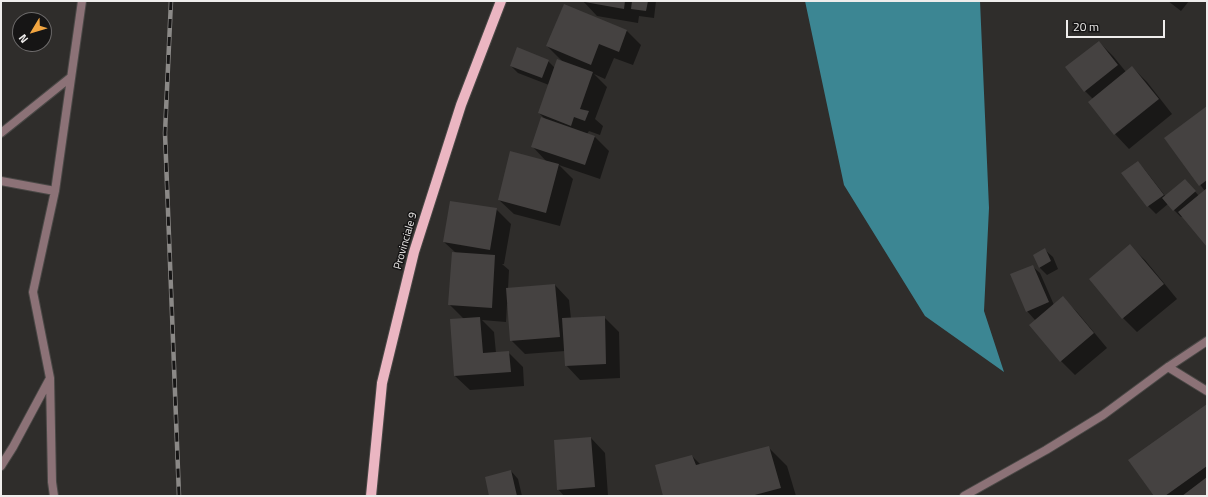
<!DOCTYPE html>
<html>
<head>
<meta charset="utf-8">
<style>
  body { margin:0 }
  #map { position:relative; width:1208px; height:497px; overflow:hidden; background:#2f2d2b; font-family:"Titillium Web",sans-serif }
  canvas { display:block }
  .frame { position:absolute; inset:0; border:2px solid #efedec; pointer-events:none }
  .north { position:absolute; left:12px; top:12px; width:40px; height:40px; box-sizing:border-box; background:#161515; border:1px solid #6d6b6b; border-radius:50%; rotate:232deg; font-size:11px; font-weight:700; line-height:16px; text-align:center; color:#efedec }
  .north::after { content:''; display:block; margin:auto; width:14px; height:18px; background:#f1a540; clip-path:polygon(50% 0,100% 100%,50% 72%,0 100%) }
  .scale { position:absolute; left:1066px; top:20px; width:99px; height:18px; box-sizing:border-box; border:2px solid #efedec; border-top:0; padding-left:5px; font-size:12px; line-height:14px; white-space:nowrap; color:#efedec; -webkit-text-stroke:3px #161515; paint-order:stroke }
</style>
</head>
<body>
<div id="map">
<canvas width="1208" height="497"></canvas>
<div class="frame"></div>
<div class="north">N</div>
<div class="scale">20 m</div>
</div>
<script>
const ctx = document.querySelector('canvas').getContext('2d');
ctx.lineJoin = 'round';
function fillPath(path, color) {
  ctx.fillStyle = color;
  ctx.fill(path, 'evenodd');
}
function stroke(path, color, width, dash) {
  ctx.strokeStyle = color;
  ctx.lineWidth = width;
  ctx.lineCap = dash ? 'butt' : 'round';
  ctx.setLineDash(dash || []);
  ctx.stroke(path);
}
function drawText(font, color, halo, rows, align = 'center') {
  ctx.font = font + ' "Titillium Web",sans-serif';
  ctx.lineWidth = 3;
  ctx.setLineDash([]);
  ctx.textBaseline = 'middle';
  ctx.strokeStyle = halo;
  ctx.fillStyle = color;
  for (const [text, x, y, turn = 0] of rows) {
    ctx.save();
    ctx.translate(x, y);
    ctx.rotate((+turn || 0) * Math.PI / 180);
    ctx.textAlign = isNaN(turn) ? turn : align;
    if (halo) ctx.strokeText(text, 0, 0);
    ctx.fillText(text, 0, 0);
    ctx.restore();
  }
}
fillPath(new Path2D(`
  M 805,1 L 980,1 L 989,208 L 984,311 L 1004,372 L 925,316 L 844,185 Z`), '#3c8693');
fillPath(new Path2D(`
  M 583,1 L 656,1 L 654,18 L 639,16 L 638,23 L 597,16 Z
  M 1168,1 L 1189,1 L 1181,11 Z
  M 564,5 L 627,31 L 641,45 L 633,65 L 614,58 L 605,79 L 594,74 L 607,87 L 595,119 L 603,126 L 600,135 L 589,131 L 587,134 L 595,137 L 609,151 L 600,179 L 559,165 L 573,179 L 560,226 L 514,214 L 499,200 L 547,162 L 532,146 L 546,120 L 539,113 L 549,85 L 518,73 L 511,66 L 548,61 L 555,68 L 563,62 L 547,46 Z
  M 1099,42 L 1113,56 L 1126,72 L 1132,67 L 1147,82 L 1172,114 L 1129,149 L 1115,134 L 1093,99 L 1085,91 Z
  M 1207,107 L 1207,245 L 1183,216 L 1181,217 L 1168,204 L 1156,214 L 1148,206 L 1122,173 L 1138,162 L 1145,170 L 1166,197 L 1192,188 L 1199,196 L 1205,191 L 1165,139 Z
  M 496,209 L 511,224 L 504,264 L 502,264 L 509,270 L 508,289 L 555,285 L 569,300 L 571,319 L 604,317 L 619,332 L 620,378 L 580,380 L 566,365 L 565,351 L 525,354 L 511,340 L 508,304 L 507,304 L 506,322 L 482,320 L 494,332 L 496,353 L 508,352 L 523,367 L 524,386 L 470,390 L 455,376 L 451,320 L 464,319 L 449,304 L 456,253 L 444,242 Z
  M 1130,246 L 1145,260 L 1177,299 L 1137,332 L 1123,318 Z
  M 1045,250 L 1053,257 L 1058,269 L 1047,275 L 1039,267 Z
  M 1032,266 L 1040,273 L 1054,305 L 1063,298 L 1077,312 L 1107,348 L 1075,375 L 1061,361 L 1035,320 L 1027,311 Z
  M 1207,406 L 1207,496 L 1156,496 Z
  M 591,438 L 605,453 L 608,496 L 564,496 L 558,489 Z
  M 768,447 L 787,466 L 796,496 L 664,496 L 692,456 L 701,465 Z
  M 511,471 L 518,479 L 522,496 L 490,496 Z`), '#0007');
fillPath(new Path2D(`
  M 579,1 L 625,1 L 624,9 Z
  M 632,1 L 648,1 L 646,11 L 631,9 Z
  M 564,4 L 627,30 L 619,52 L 599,44 L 591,65 L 546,46 Z
  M 1099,41 L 1118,65 L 1084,92 L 1065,67 Z
  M 517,47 L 549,60 L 542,78 L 510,66 Z
  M 557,59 L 593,72 L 580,109 L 589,111 L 585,121 L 574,117 L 571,126 L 538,113 Z
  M 1132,66 L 1159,99 L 1114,135 L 1088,102 Z
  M 1207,106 L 1207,180 L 1199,186 L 1164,138 Z
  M 541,117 L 595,136 L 585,165 L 531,147 Z
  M 510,151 L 559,164 L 546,213 L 498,200 Z
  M 1138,161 L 1164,195 L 1147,207 L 1121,173 Z
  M 1185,179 L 1196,191 L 1173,211 L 1162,198 Z
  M 1207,188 L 1207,247 L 1178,212 Z
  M 450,201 L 497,208 L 490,250 L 443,242 Z
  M 1130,244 L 1164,284 L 1122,319 L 1089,279 Z
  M 1045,248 L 1051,261 L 1039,268 L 1033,255 Z
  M 452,252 L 495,255 L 492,308 L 448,305 Z
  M 1033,265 L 1049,302 L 1026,312 L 1010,274 Z
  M 555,284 L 560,337 L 510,341 L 506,288 Z
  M 1063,296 L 1094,333 L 1060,362 L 1029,325 Z
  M 605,316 L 606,364 L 565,366 L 562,318 Z
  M 480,317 L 483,353 L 509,351 L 511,372 L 454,376 L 450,319 Z
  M 1207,404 L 1207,466 L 1165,496 L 1154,496 L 1128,460 Z
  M 591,437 L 595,487 L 557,490 L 554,440 Z
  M 769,446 L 781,488 L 751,496 L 663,496 L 655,465 L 692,455 L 696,465 Z
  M 511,470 L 517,496 L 489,496 L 485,477 Z
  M 1207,477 L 1207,496 L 1182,496 Z`), '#454241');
const street = new Path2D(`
  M 1,133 L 71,77
  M 1,181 L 55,191
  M 1168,367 L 1207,391
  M 1,466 L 13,447 L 49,380
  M 54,496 L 52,482 L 50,378 L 33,292 L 55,191 L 82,1
  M 964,496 L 1046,450 L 1103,415 L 1168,367 L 1207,341`);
const primary = new Path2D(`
  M 371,496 L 382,383 L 414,252 L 461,105 L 501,1`);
stroke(street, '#4a4846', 10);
stroke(primary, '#4a4846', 12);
stroke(street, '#8c7277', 8);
stroke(primary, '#ebb6c2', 10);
const rail = new Path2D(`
  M 171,1 L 165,133 L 179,496`);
stroke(rail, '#8b8987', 4.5);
stroke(rail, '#161515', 3, [9]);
drawText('11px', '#efedec', '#161515', [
  ["Provinciale 9",406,241,-74]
]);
</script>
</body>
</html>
